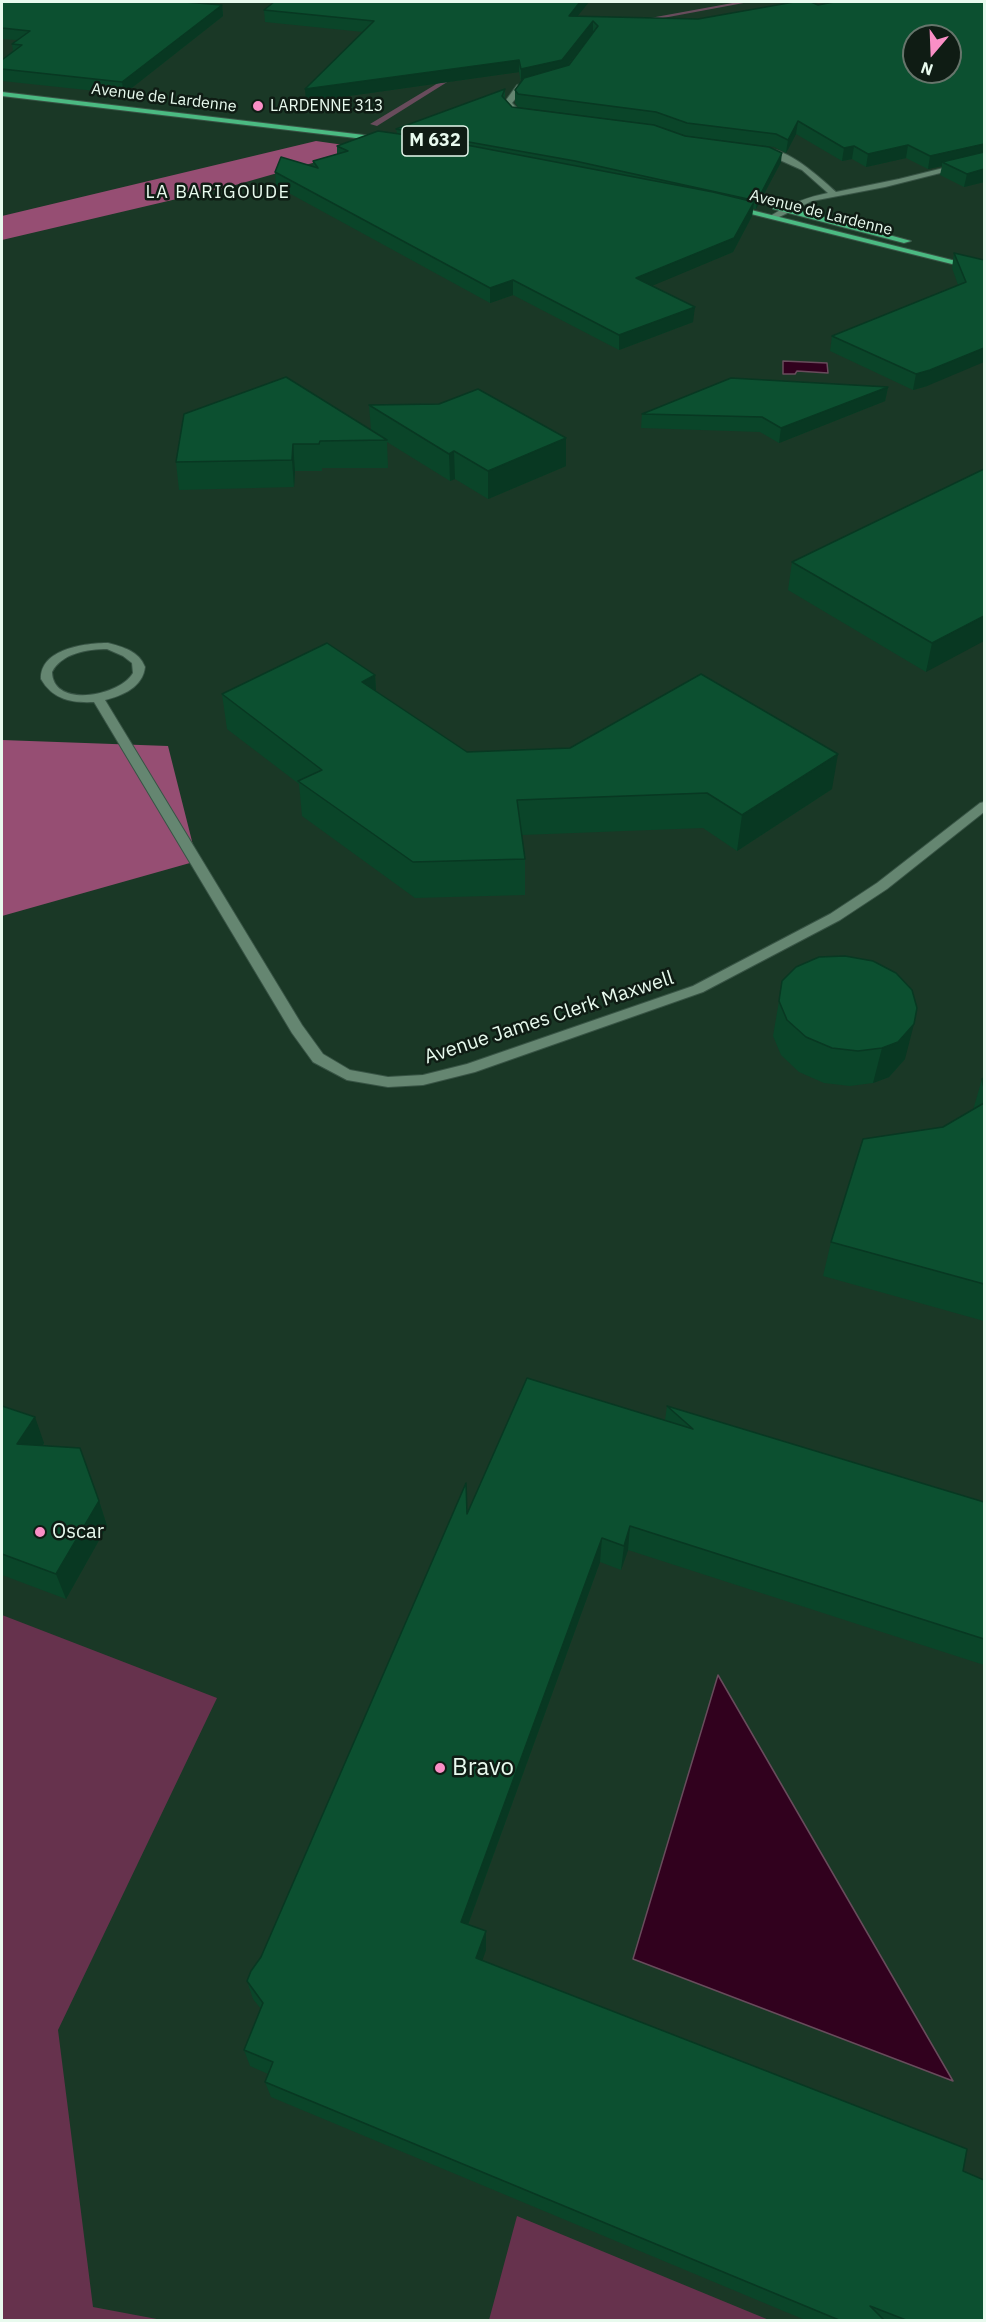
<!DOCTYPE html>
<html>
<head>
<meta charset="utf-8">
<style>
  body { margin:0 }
  #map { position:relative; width:986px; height:2322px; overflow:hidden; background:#1a3826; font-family:"IBM Plex Sans",sans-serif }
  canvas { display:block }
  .frame { position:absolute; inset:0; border:3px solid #e8faee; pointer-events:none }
  .north { position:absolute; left:902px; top:24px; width:60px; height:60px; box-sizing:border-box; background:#0f1c14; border:2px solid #66756b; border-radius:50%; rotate:199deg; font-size:16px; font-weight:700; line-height:24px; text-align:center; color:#e8faee }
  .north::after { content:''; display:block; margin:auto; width:21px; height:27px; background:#fa8fc6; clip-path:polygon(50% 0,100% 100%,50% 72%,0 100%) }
</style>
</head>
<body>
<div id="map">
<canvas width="986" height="2322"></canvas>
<div class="frame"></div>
<div class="north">N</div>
</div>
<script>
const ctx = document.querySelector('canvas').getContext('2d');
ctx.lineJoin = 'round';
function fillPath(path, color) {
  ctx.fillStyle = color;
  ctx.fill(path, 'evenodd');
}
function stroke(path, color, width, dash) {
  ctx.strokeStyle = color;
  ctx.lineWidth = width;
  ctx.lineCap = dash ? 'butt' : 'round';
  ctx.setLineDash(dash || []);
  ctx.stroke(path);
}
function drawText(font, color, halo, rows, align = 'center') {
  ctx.font = font + ' "IBM Plex Sans",sans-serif';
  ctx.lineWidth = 5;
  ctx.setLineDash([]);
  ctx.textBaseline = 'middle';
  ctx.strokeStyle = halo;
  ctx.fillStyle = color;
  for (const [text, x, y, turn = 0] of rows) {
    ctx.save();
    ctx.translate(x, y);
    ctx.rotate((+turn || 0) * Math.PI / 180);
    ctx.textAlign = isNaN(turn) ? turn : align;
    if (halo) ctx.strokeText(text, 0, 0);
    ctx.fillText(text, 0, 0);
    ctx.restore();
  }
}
fillPath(new Path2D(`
  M 2,1615 L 217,1698 L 58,2030 L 93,2307 L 162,2320 L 2,2320 Z
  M 517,2216 L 769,2320 L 489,2320 Z`), '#66324d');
fillPath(new Path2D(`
  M 316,141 L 365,148 L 232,186 L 2,240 L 2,216 Z
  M 2,740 L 168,746 L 197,861 L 2,916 Z`), '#964e73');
const water = new Path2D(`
  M 783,361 L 827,363 L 828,373 L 797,371 L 795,374 L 783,374 Z
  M 718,1675 L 953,2081 L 633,1959 Z`);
fillPath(water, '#31011e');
stroke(water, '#684c5c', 1.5);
fillPath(new Path2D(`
  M 738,2 L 749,2 L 631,24 L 628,22 Z
  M 458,71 L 460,74 L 377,126 L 370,124 Z`), '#684c5c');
const minor = new Path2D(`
  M 532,82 L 535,86 L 523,89 L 512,103 L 518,109 L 526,113 L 522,115 L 512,113 L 504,103 L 517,85 Z
  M 762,148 C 787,147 818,176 836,192 L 899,179 L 984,158 L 984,162 L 885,187 L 812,201 L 775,219 L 771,217 L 772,215 C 790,204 807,197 828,193 L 802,170 L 762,152 Z
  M 108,643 C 123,647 139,651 145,667 C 143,687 122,696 105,700 L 302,1025 L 323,1054 L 350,1070 L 388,1077 L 423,1075 L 467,1064 L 693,986 L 830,914 L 877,883 L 980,803 L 984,802 L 984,812 L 887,889 L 840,920 L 703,992 L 475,1072 L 423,1085 L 388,1087 L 347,1080 L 313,1062 L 292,1033 L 94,702 C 72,703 53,700 41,679 C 40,649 85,643 108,643 ZM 107,649 L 123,656 L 132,663 L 133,673 C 120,696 53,709 52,672 C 62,653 88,649 107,649 Z`);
const major = new Path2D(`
  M 2,92 L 381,137 L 385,139 L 381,141 L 2,96 Z
  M 731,205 L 984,268 L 984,272 L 731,209 Z
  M 773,205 L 779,205 L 911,241 L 904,243 L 773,209 Z`);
stroke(minor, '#385445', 2);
stroke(major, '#385445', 2);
fillPath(minor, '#658671');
fillPath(major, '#4bba82');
fillPath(new Path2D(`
  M 2,2 L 222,5 L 223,16 L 124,94 L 2,81 L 2,60 L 13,51 L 12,44 L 17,40 L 2,39 Z
  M 264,10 L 698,19 L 984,182 L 964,187 L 940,175 L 942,166 L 928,169 L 906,158 L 866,167 L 852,159 L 842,161 L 796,134 L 786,153 L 774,147 L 687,136 L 655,125 L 518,107 L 515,103 L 515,90 L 521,82 L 519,72 L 306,102 L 363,32 L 265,22 ZM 593,33 L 569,65 L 567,66 Z
  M 505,89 L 505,99 L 512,107 L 685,136 L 781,162 L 756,209 L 753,209 L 752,216 L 733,252 L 651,286 L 693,322 L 619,350 L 513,295 L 490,303 L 276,186 L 275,172 L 313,166 L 313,161 L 337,154 L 337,146 L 397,133 L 396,129 Z
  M 954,253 L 984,260 L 927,386 L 913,390 L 830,351 L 832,336 L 958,285 L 952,268 Z
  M 888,387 L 885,401 L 779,443 L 760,432 L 641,428 L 642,414 Z
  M 369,405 L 566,438 L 566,466 L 488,499 L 455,479 L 450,481 L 387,442 L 388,468 L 322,468 L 322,471 L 295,471 L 294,487 L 179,490 L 176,462 L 371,430 Z
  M 984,469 L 926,672 L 788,590 L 792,562 Z
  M 375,675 L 376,692 L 467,752 L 832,789 L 737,851 L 703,828 L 522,835 L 525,859 L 525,895 L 415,898 L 302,816 L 299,784 L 227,729 L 222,694 Z
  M 819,957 L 905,1059 L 889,1077 L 873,1083 L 850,1086 L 824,1083 L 799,1072 L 781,1055 L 773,1036 L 779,1001 Z
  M 984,1078 L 984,1321 L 823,1276 L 831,1242 L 943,1127 L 973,1110 L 982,1079 Z
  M 2,1406 L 44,1443 L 43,1446 L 99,1501 L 107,1526 L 66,1599 L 2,1575 Z
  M 667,1406 L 984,1502 L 984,1665 L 628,1550 L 621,1570 L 600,1562 L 468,1925 L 486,1931 L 486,1950 L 482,1960 L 963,2171 L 984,2320 L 805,2320 L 271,2097 L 265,2082 L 268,2074 L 250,2066 L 244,2050 L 261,2009 L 253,1999 L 247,1981 L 261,1957 L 467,1514 L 665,1420 Z`), '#0a4529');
fillPath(new Path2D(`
  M 580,2 L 589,2 L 568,28 L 569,16 Z
  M 222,5 L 223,16 L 124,94 L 122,82 Z
  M 593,21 L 593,33 L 562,72 L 521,82 L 521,69 Z
  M 519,60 L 519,72 L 306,102 L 305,89 Z
  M 798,121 L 796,134 L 786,153 L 788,140 Z
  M 984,144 L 984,156 L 942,162 L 942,166 L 928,169 L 930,156 Z
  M 908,145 L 906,158 L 866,167 L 868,154 Z
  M 854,146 L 852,159 L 842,161 L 844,148 Z
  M 782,153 L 781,162 L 756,209 L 757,201 Z
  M 984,169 L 984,182 L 964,187 L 967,174 Z
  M 754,202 L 752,216 L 733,252 L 635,293 L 636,278 Z
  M 513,280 L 513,295 L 490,303 L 490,288 Z
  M 695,307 L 693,322 L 619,350 L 619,335 Z
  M 984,348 L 984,362 L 927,386 L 913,390 L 916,374 Z
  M 888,387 L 885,401 L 779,443 L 781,428 Z
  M 566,438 L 566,466 L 488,499 L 488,471 Z
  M 293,444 L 295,471 L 294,487 L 292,460 Z
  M 454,451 L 455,479 L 450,481 L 449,454 Z
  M 984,616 L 984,641 L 926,672 L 932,643 Z
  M 375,675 L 377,710 L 362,682 Z
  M 838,754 L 832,789 L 737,851 L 742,815 Z
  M 914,1024 L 905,1059 L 889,1077 L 873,1083 L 882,1048 Z
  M 35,1417 L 44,1443 L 27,1471 L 17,1444 Z
  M 99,1501 L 107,1526 L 66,1599 L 56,1574 Z
  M 630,1526 L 628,1550 L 621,1570 L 624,1546 Z
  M 602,1538 L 600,1562 L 462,1941 L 461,1922 Z
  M 486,1931 L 486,1950 L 477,1976 L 476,1958 Z`), '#083822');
const building = new Path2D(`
  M 2,2 L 185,2 L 222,5 L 122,82 L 2,69 L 2,60 L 22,45 L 12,44 L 30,31 L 2,28 Z
  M 274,2 L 580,2 L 569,16 L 698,19 L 794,2 L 811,2 L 818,5 L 834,2 L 984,2 L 984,144 L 930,156 L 908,145 L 868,154 L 854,146 L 844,148 L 798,121 L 788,140 L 776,134 L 687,123 L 656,112 L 518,94 L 515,90 L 524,78 L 569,65 L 598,26 L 593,21 L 562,60 L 521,69 L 519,60 L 305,89 L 374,21 L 264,10 ZM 914,36 L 950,36 L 950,72 L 914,72 Z
  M 505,89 L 502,96 L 512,107 L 654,125 L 685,136 L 769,147 L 782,153 L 757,201 L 575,161 L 396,129 Z
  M 378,131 L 435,139 L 713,192 L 754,202 L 734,238 L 636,278 L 695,307 L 619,335 L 513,280 L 490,288 L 275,172 L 281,157 L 318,168 L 313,161 L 348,151 L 337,146 Z
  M 984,152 L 984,169 L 967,174 L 942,162 Z
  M 954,253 L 984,260 L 984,348 L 930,370 L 916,374 L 832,336 L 966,282 Z
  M 286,377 L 387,440 L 320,441 L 319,444 L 293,444 L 292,460 L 176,462 L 184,414 Z
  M 731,378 L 888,387 L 781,428 L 762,417 L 642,414 Z
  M 478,389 L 566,438 L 488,471 L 454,451 L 449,454 L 369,405 L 439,404 Z
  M 984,469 L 984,616 L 932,643 L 792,562 Z
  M 327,643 L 375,675 L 362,682 L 467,752 L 570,748 L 701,674 L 838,754 L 742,815 L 707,793 L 517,800 L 525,859 L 413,862 L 298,781 L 322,770 L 222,694 Z
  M 845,956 L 873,961 L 896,973 L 912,990 L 917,1008 L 914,1024 L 898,1042 L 882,1048 L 858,1051 L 832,1048 L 806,1037 L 787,1020 L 779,1001 L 782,981 L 796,967 L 819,957 Z
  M 984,1078 L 984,1088 L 982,1079 Z
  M 984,1103 L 984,1284 L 831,1242 L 863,1139 L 943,1127 Z
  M 527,1378 L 693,1429 L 667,1406 L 984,1502 L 984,1639 L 630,1526 L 624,1546 L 602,1538 L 461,1922 L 486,1931 L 476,1958 L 967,2149 L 963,2171 L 984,2180 L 984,2320 L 906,2320 L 870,2306 L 884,2320 L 839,2320 L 265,2082 L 273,2062 L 244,2050 L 263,2003 L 247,1981 L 251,1971 L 261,1957 L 466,1483 L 467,1514 Z
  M 2,1406 L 35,1417 L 17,1444 L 80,1448 L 99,1501 L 56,1574 L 2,1554 Z`);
fillPath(building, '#0c5030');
stroke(building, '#083822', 1.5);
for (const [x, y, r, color] of [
  [258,106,6,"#fa8fc6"],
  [40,1532,6,"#fa8fc6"],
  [440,1768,6,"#fa8fc6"]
]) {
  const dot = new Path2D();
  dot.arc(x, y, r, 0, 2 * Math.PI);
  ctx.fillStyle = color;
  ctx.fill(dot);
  stroke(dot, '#0f1c14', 2);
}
drawText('16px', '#e8faee', '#0f1c14', [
  ["Avenue de Lardenne",164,98,7],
  ["Avenue de Lardenne",821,213,14]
]);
drawText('16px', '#e8faee', '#0f1c14', [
  ["LARDENNE 313",270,106]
], 'left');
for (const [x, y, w] of [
  [435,141,66]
]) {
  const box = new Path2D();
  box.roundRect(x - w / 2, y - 15, w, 30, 4.5);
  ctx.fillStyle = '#0f1c14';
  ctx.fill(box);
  stroke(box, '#e8faee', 1.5);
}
drawText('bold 18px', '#e8faee', null, [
  ["M 632",435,141]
]);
ctx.letterSpacing = '1.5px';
drawText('18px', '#e8faee', '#0f1c14', [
  ["LA BARIGOUDE",218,193]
]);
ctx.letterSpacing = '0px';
drawText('20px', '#e8faee', '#0f1c14', [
  ["Avenue James Clerk Maxwell",549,1018,-18]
]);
drawText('20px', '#e8faee', '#0f1c14', [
  ["Oscar",52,1532]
], 'left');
drawText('24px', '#e8faee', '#0f1c14', [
  ["Bravo",452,1768]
], 'left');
</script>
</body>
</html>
